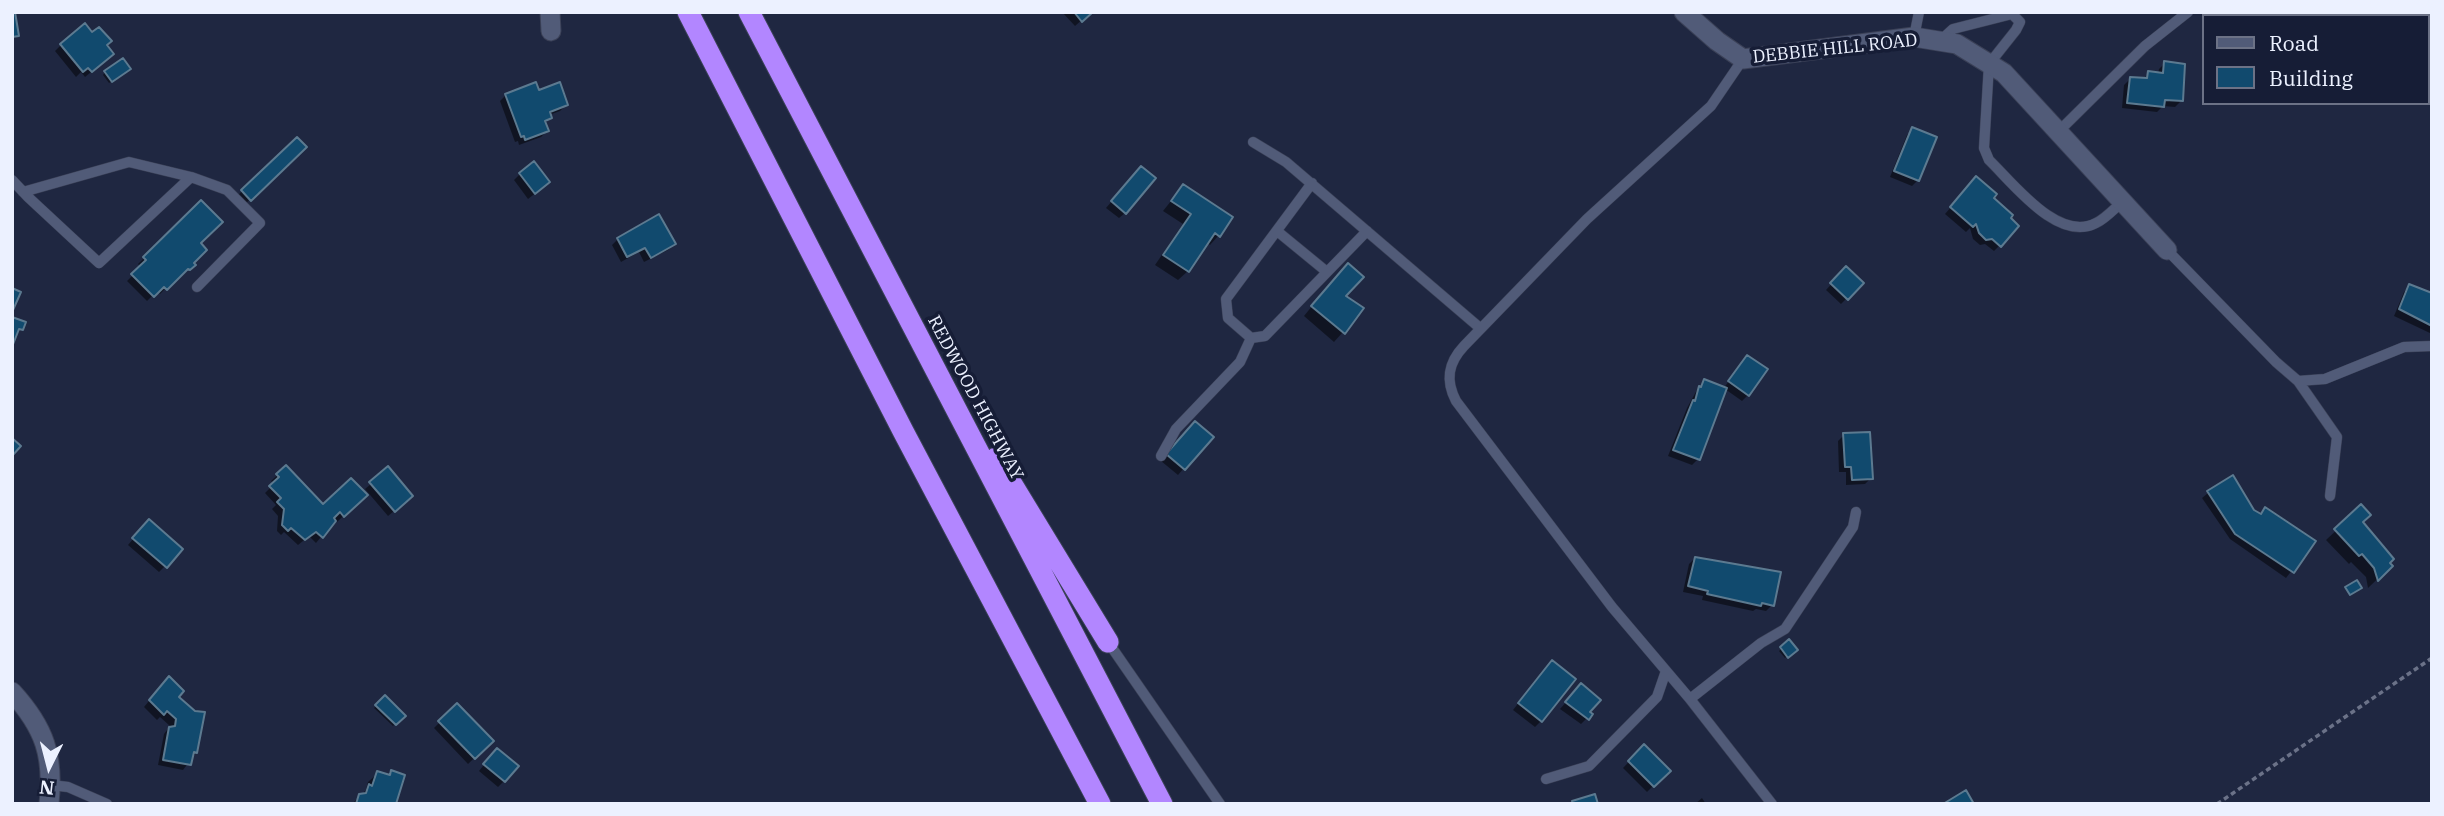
<!DOCTYPE html>
<html>
<head>
<meta charset="utf-8">
<style>
  body { margin:0 }
  #map { position:relative; width:2444px; height:816px; overflow:hidden; background:#1f2741; font-family:"IBM Plex Serif",serif }
  canvas { display:block }
  .frame { position:absolute; inset:0; border:14px solid #ecf1ff; pointer-events:none }
  .legend { position:absolute; left:2202px; top:14px; width:228px; height:91px; box-sizing:border-box; background:#161d36; border:2px solid #6c7286; margin:0; padding:9px 12px; list-style:none; font-size:21px; color:#ecf1ff }
  .legend li { display:flex; align-items:center; gap:14px; height:35px }
  .legend b { width:35px; border:2px solid #6c7286 }
  .north { position:absolute; left:14px; top:732px; width:70px; height:70px; -webkit-text-stroke:5px #161d36; paint-order:stroke; rotate:186deg; font-size:19px; font-weight:700; line-height:28px; text-align:center; color:#ecf1ff }
  .north::after { content:''; display:block; margin:auto; width:24px; height:32px; background:#ecf1ff; clip-path:polygon(50% 0,100% 100%,50% 72%,0 100%) }
</style>
</head>
<body>
<div id="map">
<canvas width="2444" height="816"></canvas>
<div class="frame"></div>
<ul class="legend">
<li><b style="height:9px;background:#515b78"></b>Road</li>
<li><b style="height:19px;background:#114a6e"></b>Building</li>
</ul>
<div class="north">N</div>
</div>
<script>
const ctx = document.querySelector('canvas').getContext('2d');
ctx.lineJoin = 'round';
function fillPath(path, color) {
  ctx.fillStyle = color;
  ctx.fill(path, 'evenodd');
}
function stroke(path, color, width, dash) {
  ctx.strokeStyle = color;
  ctx.lineWidth = width;
  ctx.lineCap = dash ? 'butt' : 'round';
  ctx.setLineDash(dash || []);
  ctx.stroke(path);
}
function drawText(font, color, halo, rows, align = 'center') {
  ctx.font = font + ' "IBM Plex Serif",serif';
  ctx.lineWidth = 7;
  ctx.setLineDash([]);
  ctx.textBaseline = 'middle';
  ctx.strokeStyle = halo;
  ctx.fillStyle = color;
  for (const [text, x, y, turn = 0] of rows) {
    ctx.save();
    ctx.translate(x, y);
    ctx.rotate((+turn || 0) * Math.PI / 180);
    ctx.textAlign = isNaN(turn) ? turn : align;
    if (halo) ctx.strokeText(text, 0, 0);
    ctx.fillText(text, 0, 0);
    ctx.restore();
  }
}
fillPath(new Path2D(`
  M 1062,12 L 1091,12 L 1075,26 Z
  M 61,45 L 105,46 L 106,60 L 85,77 L 81,72 L 76,77 L 55,51 Z
  M 2165,63 L 2181,101 L 2175,107 L 2163,106 L 2157,112 L 2122,108 L 2124,85 L 2130,79 L 2142,80 L 2149,73 L 2158,74 L 2159,69 Z
  M 126,71 L 109,83 L 103,75 L 105,72 Z
  M 538,92 L 566,105 L 560,111 L 549,115 L 550,117 L 544,124 L 547,131 L 541,137 L 519,145 L 518,141 L 515,142 L 500,101 L 506,95 Z
  M 1913,129 L 1918,180 L 1912,186 L 1890,177 L 1907,135 Z
  M 297,139 L 305,147 L 244,205 L 236,197 Z
  M 520,174 L 542,188 L 528,199 L 514,180 Z
  M 1135,174 L 1125,213 L 1119,218 L 1106,208 Z
  M 1971,184 L 1991,198 L 2000,245 L 1994,251 L 1985,244 L 1980,245 L 1973,239 L 1970,228 L 1966,232 L 1945,214 Z
  M 1183,186 L 1219,235 L 1210,245 L 1207,243 L 1188,271 L 1178,280 L 1155,265 L 1183,224 L 1163,211 Z
  M 201,202 L 198,243 L 191,263 L 193,265 L 183,275 L 181,273 L 160,294 L 157,291 L 147,301 L 127,281 L 141,267 L 138,264 Z
  M 618,239 L 674,244 L 668,250 L 644,262 L 639,252 L 621,262 L 612,245 Z
  M 1846,268 L 1862,283 L 1841,304 L 1826,290 Z
  M 1338,274 L 1343,296 L 1343,332 L 1334,342 L 1304,316 Z
  M 2410,286 L 2432,295 L 2432,334 L 2394,316 L 2404,292 Z
  M 1747,357 L 1748,395 L 1742,401 L 1725,389 L 1698,459 L 1692,465 L 1668,456 L 1687,408 L 1698,388 L 1704,382 L 1723,389 Z
  M 1195,423 L 1211,437 L 1178,475 L 1161,461 Z
  M 1844,435 L 1871,478 L 1865,484 L 1846,485 L 1846,472 L 1839,472 L 1838,441 Z
  M 286,467 L 323,507 L 365,495 L 337,522 L 335,520 L 316,543 L 309,536 L 298,545 L 284,532 L 281,535 L 277,531 L 278,516 L 272,509 L 276,505 L 265,493 L 274,484 L 271,481 Z
  M 371,484 L 405,502 L 388,516 L 365,489 Z
  M 2208,493 L 2259,515 L 2265,509 L 2314,542 L 2286,578 L 2230,539 L 2202,498 Z
  M 2361,507 L 2361,523 L 2391,566 L 2368,588 L 2366,577 L 2351,562 L 2349,564 L 2326,540 Z
  M 143,527 L 165,566 L 159,572 L 128,545 Z
  M 1695,558 L 1772,605 L 1766,611 L 1756,609 L 1753,611 L 1702,600 L 1703,596 L 1683,592 L 1689,564 Z
  M 1789,642 L 1795,650 L 1785,658 L 1779,651 Z
  M 1546,668 L 1541,721 L 1535,727 L 1513,710 Z
  M 163,684 L 177,697 L 196,753 L 183,770 L 158,765 L 164,734 L 170,726 L 160,717 L 157,720 L 144,707 Z
  M 1576,691 L 1591,714 L 1581,724 L 1560,709 Z
  M 385,698 L 403,716 L 393,726 L 374,708 Z
  M 457,705 L 492,741 L 468,764 L 434,728 Z
  M 1644,746 L 1668,771 L 1647,792 L 1623,768 Z
  M 491,756 L 504,781 L 498,787 L 479,771 Z
  M 392,772 L 394,804 L 352,804 L 366,790 L 368,782 L 378,773 L 388,776 Z
  M 1702,798 L 1706,804 L 1695,804 Z`), '#0007');
const building = new Path2D(`
  M 15,12 L 19,36 L 12,37 L 12,13 Z
  M 1074,12 L 1093,12 L 1082,22 Z
  M 85,23 L 92,32 L 99,27 L 112,41 L 107,45 L 114,54 L 92,72 L 88,68 L 83,72 L 60,44 Z
  M 123,58 L 131,69 L 112,82 L 104,71 Z
  M 2164,61 L 2185,64 L 2183,101 L 2165,100 L 2164,107 L 2127,103 L 2130,77 L 2147,78 L 2148,71 L 2163,73 Z
  M 536,82 L 539,90 L 560,82 L 568,105 L 550,112 L 552,118 L 545,121 L 549,131 L 525,140 L 524,136 L 521,137 L 505,94 Z
  M 1912,127 L 1937,137 L 1919,181 L 1894,171 Z
  M 297,137 L 307,147 L 251,201 L 241,190 Z
  M 534,161 L 550,182 L 535,194 L 519,173 Z
  M 1141,166 L 1156,178 L 1126,214 L 1111,201 Z
  M 1976,176 L 1997,194 L 1994,198 L 2013,215 L 2011,218 L 2019,226 L 2001,247 L 1992,239 L 1986,240 L 1979,233 L 1976,224 L 1973,227 L 1950,207 Z
  M 1183,184 L 1233,217 L 1220,237 L 1215,233 L 1189,272 L 1163,255 L 1191,214 L 1171,201 Z
  M 201,200 L 223,222 L 201,243 L 207,250 L 194,263 L 196,265 L 190,270 L 188,269 L 167,290 L 164,287 L 154,297 L 131,274 L 146,260 L 143,257 Z
  M 659,214 L 676,244 L 651,258 L 645,248 L 627,257 L 617,238 Z
  M 1348,263 L 1364,277 L 1346,296 L 1364,308 L 1345,334 L 1311,306 Z
  M 1846,266 L 1864,283 L 1848,300 L 1830,283 Z
  M 2409,284 L 2432,293 L 2432,326 L 2399,309 Z
  M 12,288 L 21,292 L 13,310 L 12,310 Z
  M 12,317 L 26,322 L 23,330 L 19,329 L 12,347 Z
  M 1747,355 L 1768,369 L 1749,396 L 1728,381 Z
  M 1704,379 L 1727,388 L 1700,460 L 1673,450 L 1693,400 L 1695,401 L 1699,386 L 1701,387 Z
  M 1195,421 L 1214,437 L 1185,470 L 1166,454 Z
  M 1870,432 L 1873,479 L 1852,480 L 1851,467 L 1845,467 L 1843,433 Z
  M 12,438 L 21,446 L 12,456 Z
  M 286,465 L 323,504 L 351,478 L 368,495 L 344,517 L 340,512 L 334,518 L 336,521 L 323,538 L 316,532 L 305,540 L 291,528 L 288,531 L 282,525 L 284,509 L 277,502 L 281,498 L 269,486 L 279,477 L 276,474 Z
  M 388,466 L 413,496 L 395,512 L 369,482 Z
  M 2233,475 L 2254,510 L 2261,514 L 2265,507 L 2316,541 L 2294,573 L 2235,534 L 2207,491 Z
  M 2361,504 L 2371,515 L 2363,522 L 2394,559 L 2390,563 L 2393,566 L 2378,581 L 2374,568 L 2362,554 L 2359,556 L 2334,529 Z
  M 149,519 L 183,549 L 167,568 L 132,538 Z
  M 1695,557 L 1781,572 L 1774,606 L 1762,603 L 1761,606 L 1707,594 L 1708,591 L 1688,586 Z
  M 2357,580 L 2362,588 L 2350,595 L 2345,587 Z
  M 1789,639 L 1798,650 L 1788,658 L 1780,647 Z
  M 1552,660 L 1576,679 L 1542,722 L 1518,703 Z
  M 169,676 L 184,691 L 179,697 L 195,711 L 205,712 L 197,753 L 194,752 L 191,765 L 163,760 L 169,727 L 175,726 L 176,719 L 167,711 L 164,715 L 149,700 Z
  M 1581,683 L 1601,700 L 1590,712 L 1593,714 L 1589,720 L 1565,702 Z
  M 385,695 L 406,716 L 396,725 L 375,705 Z
  M 457,703 L 494,741 L 475,759 L 438,721 Z
  M 1644,744 L 1671,771 L 1654,787 L 1628,761 Z
  M 497,748 L 519,766 L 505,782 L 483,764 Z
  M 391,770 L 405,775 L 396,804 L 356,804 L 359,794 L 366,793 L 369,784 L 372,786 L 377,771 L 390,775 Z
  M 1966,790 L 1974,804 L 1943,804 Z
  M 1595,794 L 1598,804 L 1573,804 L 1572,801 Z`);
fillPath(building, '#114a6e');
stroke(building, '#5c7a90', 2);
const lane = new Path2D(`
  M 1914,37 L 1919,12
  M 1940,41 L 1953,29 L 2012,14 L 2020,22 L 2016,30 L 1989,64 L 1984,148 L 1989,160 C 2013,183 2058,243 2096,223 C 2105,219 2114,209 2122,202
  M 1743,59 L 1711,106 L 1587,219 L 1464,346 C 1448,363 1445,380 1456,401 L 1612,607 L 1690,699 L 1772,804
  M 2058,132 L 2145,46 L 2188,12
  M 1253,142 L 1286,162 L 1480,328
  M 191,177 L 227,190 L 260,223 L 197,287
  M 12,180 L 28,197 L 99,263 L 191,177 L 129,162 L 23,192
  M 1312,183 L 1226,299 L 1228,318 L 1251,338 L 1265,336 L 1367,231
  M 1277,231 L 1327,272
  M 2167,250 L 2276,362 L 2298,381 L 2325,379 L 2404,347 L 2432,346
  M 2298,381 L 2337,437 L 2330,496
  M 1161,456 L 1176,429 L 1240,362 L 1251,338
  M 1108,642 L 1220,804
  M 1690,699 L 1761,643 L 1785,629 L 1853,527 L 1856,512
  M 1546,779 L 1589,766 L 1657,697 L 1666,671
  M 51,785 L 68,787 L 107,804`);
const street = new Path2D(`
  M 550,12 L 551,31
  M 1684,12 L 1717,41 L 1743,59 L 1914,37 L 1957,44 L 2004,73 L 2167,250
  M 12,692 C 45,728 54,756 49,804`);
const highway = new Path2D(`
  M 688,12 L 903,431 L 1100,804
  M 749,12 L 1162,804
  M 996,458 L 1108,642`);
stroke(lane, '#3b4157', 11);
stroke(street, '#3b4157', 21);
stroke(highway, '#3b4157', 23);
stroke(new Path2D(`
  M 2217,804 L 2432,658`), '#6b7288', 3.5, [5, 3.5]);
stroke(lane, '#515b78', 10);
stroke(street, '#515b78', 19);
stroke(highway, '#b286ff', 21);
drawText('18px', '#ecf1ff', '#161d36', [
  ["DEBBIE HILL ROAD",1835,49,-6],
  ["REDWOOD HIGHWAY",975,398,62]
]);
</script>
</body>
</html>
